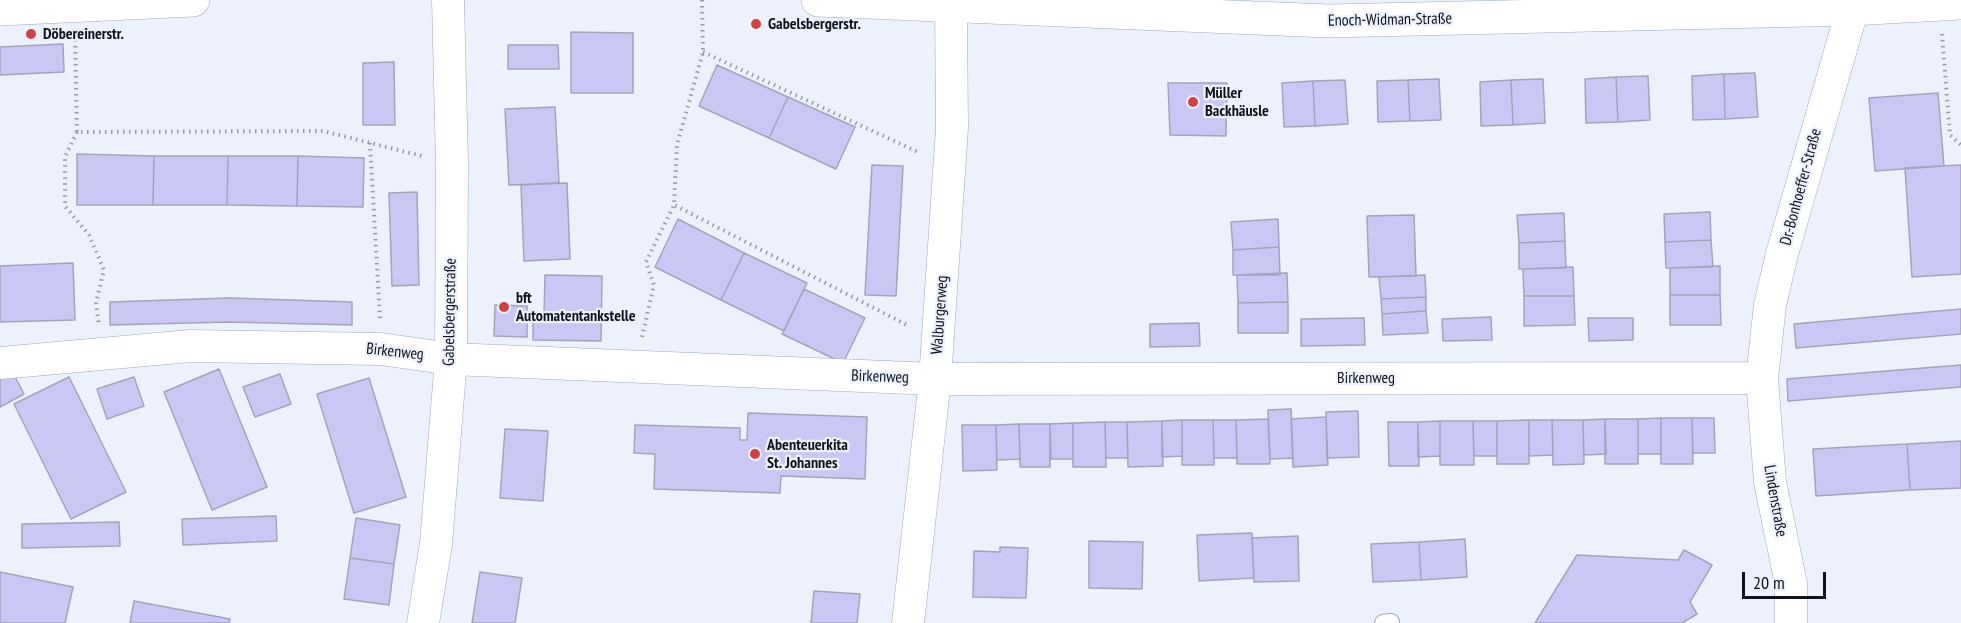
<!DOCTYPE html>
<html>
<head>
<meta charset="utf-8">
<style>
  body { margin:0 }
  #map { position:relative; width:1961px; height:623px; overflow:hidden; background:#ecf1fb; font-family:"PT Sans Narrow",sans-serif }
  canvas { display:block }
  .scale { position:absolute; left:1742px; top:572px; width:84px; height:27px; box-sizing:border-box; border:3px solid #0e121b; border-top:0; padding-left:8px; font-size:18px; line-height:21px; white-space:nowrap; color:#0e121b; -webkit-text-stroke:4px #ecf1fb; paint-order:stroke }
</style>
</head>
<body>
<div id="map">
<canvas width="1961" height="623"></canvas>
<div class="scale">20 m</div>
</div>
<script>
const ctx = document.querySelector('canvas').getContext('2d');
ctx.lineJoin = 'round';
function fillPath(path, color) {
  ctx.fillStyle = color;
  ctx.fill(path, 'evenodd');
}
function stroke(path, color, width, dash) {
  ctx.strokeStyle = color;
  ctx.lineWidth = width;
  ctx.lineCap = dash ? 'butt' : 'round';
  ctx.setLineDash(dash || []);
  ctx.stroke(path);
}
function drawText(font, color, halo, rows, align = 'center') {
  ctx.font = font + ' "PT Sans Narrow",sans-serif';
  ctx.lineWidth = 4.5;
  ctx.setLineDash([]);
  ctx.textBaseline = 'middle';
  ctx.strokeStyle = halo;
  ctx.fillStyle = color;
  for (const [text, x, y, turn = 0] of rows) {
    ctx.save();
    ctx.translate(x, y);
    ctx.rotate((+turn || 0) * Math.PI / 180);
    ctx.textAlign = isNaN(turn) ? turn : align;
    if (halo) ctx.strokeText(text, 0, 0);
    ctx.fillText(text, 0, 0);
    ctx.restore();
  }
}
const building = new Path2D(`
  M 571,32 L 633,33 L 633,93 L 571,93 Z
  M 63,44 L 64,72 L 0,75 L 0,47 Z
  M 508,45 L 558,45 L 559,69 L 508,69 Z
  M 394,62 L 395,125 L 363,125 L 363,63 Z
  M 717,65 L 788,97 L 769,138 L 699,106 Z
  M 1755,73 L 1758,117 L 1725,119 L 1724,74 Z
  M 1724,74 L 1725,119 L 1693,120 L 1692,76 Z
  M 1648,76 L 1650,120 L 1618,122 L 1616,77 Z
  M 1616,77 L 1618,122 L 1586,123 L 1585,79 Z
  M 1439,79 L 1441,120 L 1410,121 L 1408,80 Z
  M 1543,79 L 1545,123 L 1513,125 L 1511,80 Z
  M 1345,80 L 1348,124 L 1315,126 L 1313,81 Z
  M 1408,80 L 1410,121 L 1378,122 L 1377,81 Z
  M 1511,80 L 1513,125 L 1481,126 L 1480,82 Z
  M 1313,81 L 1315,126 L 1284,127 L 1282,83 Z
  M 1168,83 L 1227,83 L 1226,136 L 1170,135 Z
  M 1938,93 L 1944,166 L 1875,171 L 1869,98 Z
  M 788,97 L 855,127 L 836,169 L 769,138 Z
  M 555,107 L 559,183 L 509,185 L 505,109 Z
  M 77,154 L 154,156 L 153,205 L 77,205 Z
  M 154,156 L 228,156 L 227,205 L 153,205 Z
  M 228,156 L 298,156 L 297,206 L 227,205 Z
  M 298,156 L 364,158 L 363,207 L 297,206 Z
  M 872,165 L 903,166 L 896,296 L 865,295 Z
  M 1961,165 L 1961,274 L 1912,277 L 1905,168 Z
  M 567,183 L 570,259 L 524,261 L 521,185 Z
  M 417,192 L 419,285 L 392,286 L 389,193 Z
  M 1710,212 L 1711,240 L 1665,242 L 1664,214 Z
  M 1564,213 L 1565,241 L 1519,243 L 1517,215 Z
  M 1414,215 L 1416,276 L 1369,277 L 1367,216 Z
  M 678,219 L 744,253 L 721,300 L 655,267 Z
  M 1278,219 L 1279,247 L 1233,250 L 1231,222 Z
  M 1711,240 L 1713,267 L 1666,268 L 1665,242 Z
  M 1565,241 L 1566,268 L 1519,269 L 1519,243 Z
  M 1279,247 L 1280,275 L 1233,275 L 1233,250 Z
  M 744,253 L 807,283 L 784,331 L 721,300 Z
  M 73,263 L 75,320 L 0,322 L 0,266 Z
  M 1720,266 L 1720,295 L 1670,295 L 1670,268 Z
  M 1573,267 L 1574,296 L 1524,296 L 1523,269 Z
  M 1287,273 L 1288,302 L 1238,303 L 1237,275 Z
  M 545,275 L 602,276 L 601,341 L 533,340 L 533,312 L 544,313 Z
  M 1425,275 L 1426,297 L 1381,299 L 1379,277 Z
  M 804,289 L 865,318 L 843,363 L 782,334 Z
  M 1670,295 L 1720,295 L 1721,325 L 1670,325 Z
  M 1524,296 L 1574,296 L 1575,325 L 1524,326 Z
  M 1426,297 L 1426,311 L 1382,314 L 1381,299 Z
  M 229,298 L 352,302 L 352,325 L 229,322 L 110,325 L 110,302 Z
  M 1288,302 L 1288,333 L 1238,333 L 1238,303 Z
  M 495,305 L 527,306 L 527,337 L 494,336 Z
  M 1961,309 L 1961,334 L 1796,348 L 1794,324 Z
  M 1426,311 L 1428,333 L 1383,335 L 1382,314 Z
  M 1491,317 L 1492,340 L 1443,341 L 1442,319 Z
  M 1364,318 L 1365,345 L 1301,346 L 1301,319 Z
  M 1588,318 L 1633,318 L 1633,340 L 1589,341 Z
  M 1199,323 L 1200,346 L 1150,347 L 1150,324 Z
  M 1961,365 L 1961,387 L 1788,401 L 1787,379 Z
  M 219,369 L 267,487 L 212,510 L 164,392 Z
  M 13,373 L 24,394 L 0,407 L 0,379 Z
  M 280,374 L 291,404 L 255,417 L 243,387 Z
  M 69,377 L 126,492 L 71,519 L 14,404 Z
  M 134,377 L 144,406 L 107,419 L 97,389 Z
  M 369,378 L 406,497 L 354,513 L 317,394 Z
  M 1291,409 L 1293,458 L 1270,459 L 1268,410 Z
  M 1358,411 L 1359,457 L 1327,458 L 1326,412 Z
  M 748,413 L 867,417 L 865,479 L 781,476 L 780,493 L 654,489 L 655,454 L 634,453 L 635,425 L 740,428 L 740,440 L 747,440 Z
  M 1326,417 L 1328,465 L 1293,467 L 1291,419 Z
  M 1661,418 L 1661,454 L 1638,454 L 1638,419 Z
  M 1661,418 L 1692,418 L 1693,464 L 1661,464 Z
  M 1692,418 L 1714,418 L 1715,453 L 1693,453 Z
  M 1268,419 L 1270,464 L 1237,464 L 1236,420 Z
  M 1605,419 L 1606,454 L 1584,455 L 1583,420 Z
  M 1605,419 L 1638,419 L 1638,464 L 1605,464 Z
  M 1182,420 L 1182,456 L 1162,457 L 1162,421 Z
  M 1182,420 L 1213,420 L 1214,465 L 1182,465 Z
  M 1213,420 L 1236,420 L 1237,458 L 1214,458 Z
  M 1529,420 L 1552,420 L 1553,455 L 1529,456 Z
  M 1529,420 L 1529,464 L 1497,464 L 1497,421 Z
  M 1552,420 L 1583,420 L 1584,464 L 1553,465 Z
  M 1162,421 L 1163,466 L 1128,467 L 1127,422 Z
  M 1440,421 L 1440,456 L 1418,457 L 1418,422 Z
  M 1440,421 L 1473,421 L 1474,465 L 1440,465 Z
  M 1473,421 L 1497,421 L 1497,456 L 1474,456 Z
  M 1105,422 L 1106,467 L 1073,467 L 1073,423 Z
  M 1105,422 L 1127,422 L 1128,458 L 1106,458 Z
  M 1388,422 L 1418,422 L 1419,466 L 1389,466 Z
  M 1073,423 L 1073,459 L 1051,459 L 1050,424 Z
  M 1019,424 L 1020,459 L 997,460 L 996,425 Z
  M 1019,424 L 1050,424 L 1050,467 L 1020,467 Z
  M 962,425 L 996,425 L 997,470 L 963,471 Z
  M 505,429 L 548,431 L 543,501 L 500,498 Z
  M 1961,441 L 1961,488 L 1910,490 L 1907,444 Z
  M 1907,444 L 1910,490 L 1816,496 L 1813,449 Z
  M 276,516 L 277,541 L 183,545 L 182,519 Z
  M 356,518 L 400,525 L 394,564 L 350,558 Z
  M 119,522 L 120,546 L 22,548 L 22,524 Z
  M 1252,533 L 1254,578 L 1199,581 L 1197,535 Z
  M 1298,536 L 1299,581 L 1254,582 L 1252,538 Z
  M 1465,539 L 1467,577 L 1421,580 L 1419,542 Z
  M 1089,541 L 1143,542 L 1142,589 L 1089,588 Z
  M 1419,542 L 1421,580 L 1373,582 L 1371,544 Z
  M 1000,547 L 1028,548 L 1026,598 L 973,597 L 974,551 L 1000,552 Z
  M 1684,550 L 1712,565 L 1690,602 L 1697,614 L 1682,623 L 1535,623 L 1577,555 L 1678,560 Z
  M 350,558 L 394,564 L 389,605 L 344,599 Z
  M 0,572 L 73,587 L 65,623 L 0,623 Z
  M 480,572 L 522,578 L 515,623 L 472,623 Z
  M 814,591 L 860,594 L 857,623 L 811,623 Z
  M 134,601 L 230,619 L 229,623 L 130,623 Z`);
fillPath(building, '#cbc7f5');
stroke(building, '#a5a3bc', 1.5);
const service = new Path2D(`
  M 1383,623 L 1391,622`);
const minor = new Path2D(`
  M 0,363 L 190,346 L 381,349 L 451,359 L 935,379 L 1762,378
  M 423,623 L 436,544 L 451,359 L 452,164 L 448,0
  M 908,623 L 935,379 L 952,128 L 951,6
  M 1791,623 L 1791,584 L 1770,482 L 1762,378 L 1770,305 L 1782,254 L 1855,0`);
const tertiary = new Path2D(`
  M 818,0 L 1329,21 L 1851,9 L 1961,3
  M 0,9 L 193,0`);
stroke(service, '#9ca7bf', 18);
stroke(minor, '#9ca7bf', 33);
stroke(tertiary, '#9ca7bf', 34);
stroke(new Path2D(`
  M 702,0 L 703,52 L 677,145 L 674,205 L 909,326
  M 75,34 L 77,132 L 323,131 L 422,156
  M 1942,34 L 1950,135 L 1961,145
  M 703,52 L 920,153
  M 77,132 L 65,157 L 65,206 L 89,235 L 104,270 L 96,303 L 99,326
  M 370,143 L 380,319
  M 642,337 L 654,285 L 646,262 L 674,205`), '#969ba4', 4, [1.5, 4.5]);
stroke(service, '#fff', 16);
stroke(minor, '#fff', 32);
stroke(tertiary, '#fff', 33);
for (const [x, y, r, color] of [
  [756,24,6,"#d04144"],
  [31,34,6,"#d04144"],
  [1193,102,6,"#d04144"],
  [504,307,6,"#d04144"],
  [755,454,6,"#d04144"]
]) {
  const dot = new Path2D();
  dot.arc(x, y, r, 0, 2 * Math.PI);
  ctx.fillStyle = color;
  ctx.fill(dot);
  stroke(dot, '#ecf1fb', 2);
}
drawText('16px', '#0e121b', '#ecf1fb', [
  ["Enoch-Widman-Straße",1390,20,-1],
  ["Dr.-Bonhoeffer-Straße",1801,187,-75],
  ["Gabelsbergerstraße",450,312,-89],
  ["Walburgerweg",940,315,-86],
  ["Birkenweg",395,352,6],
  ["Birkenweg",880,377,2],
  ["Birkenweg",1366,378],
  ["Lindenstraße",1775,501,80]
]);
drawText('bold 16px', '#0e121b', '#ecf1fb', [
  ["Gabelsbergerstr.",768,24],
  ["Döbereinerstr.",43,34],
  ["Müller",1205,93],
  ["Backhäusle",1205,111],
  ["bft",516,298],
  ["Automatentankstelle",516,316],
  ["Abenteuerkita",767,445],
  ["St. Johannes",767,463]
], 'left');
</script>
</body>
</html>
